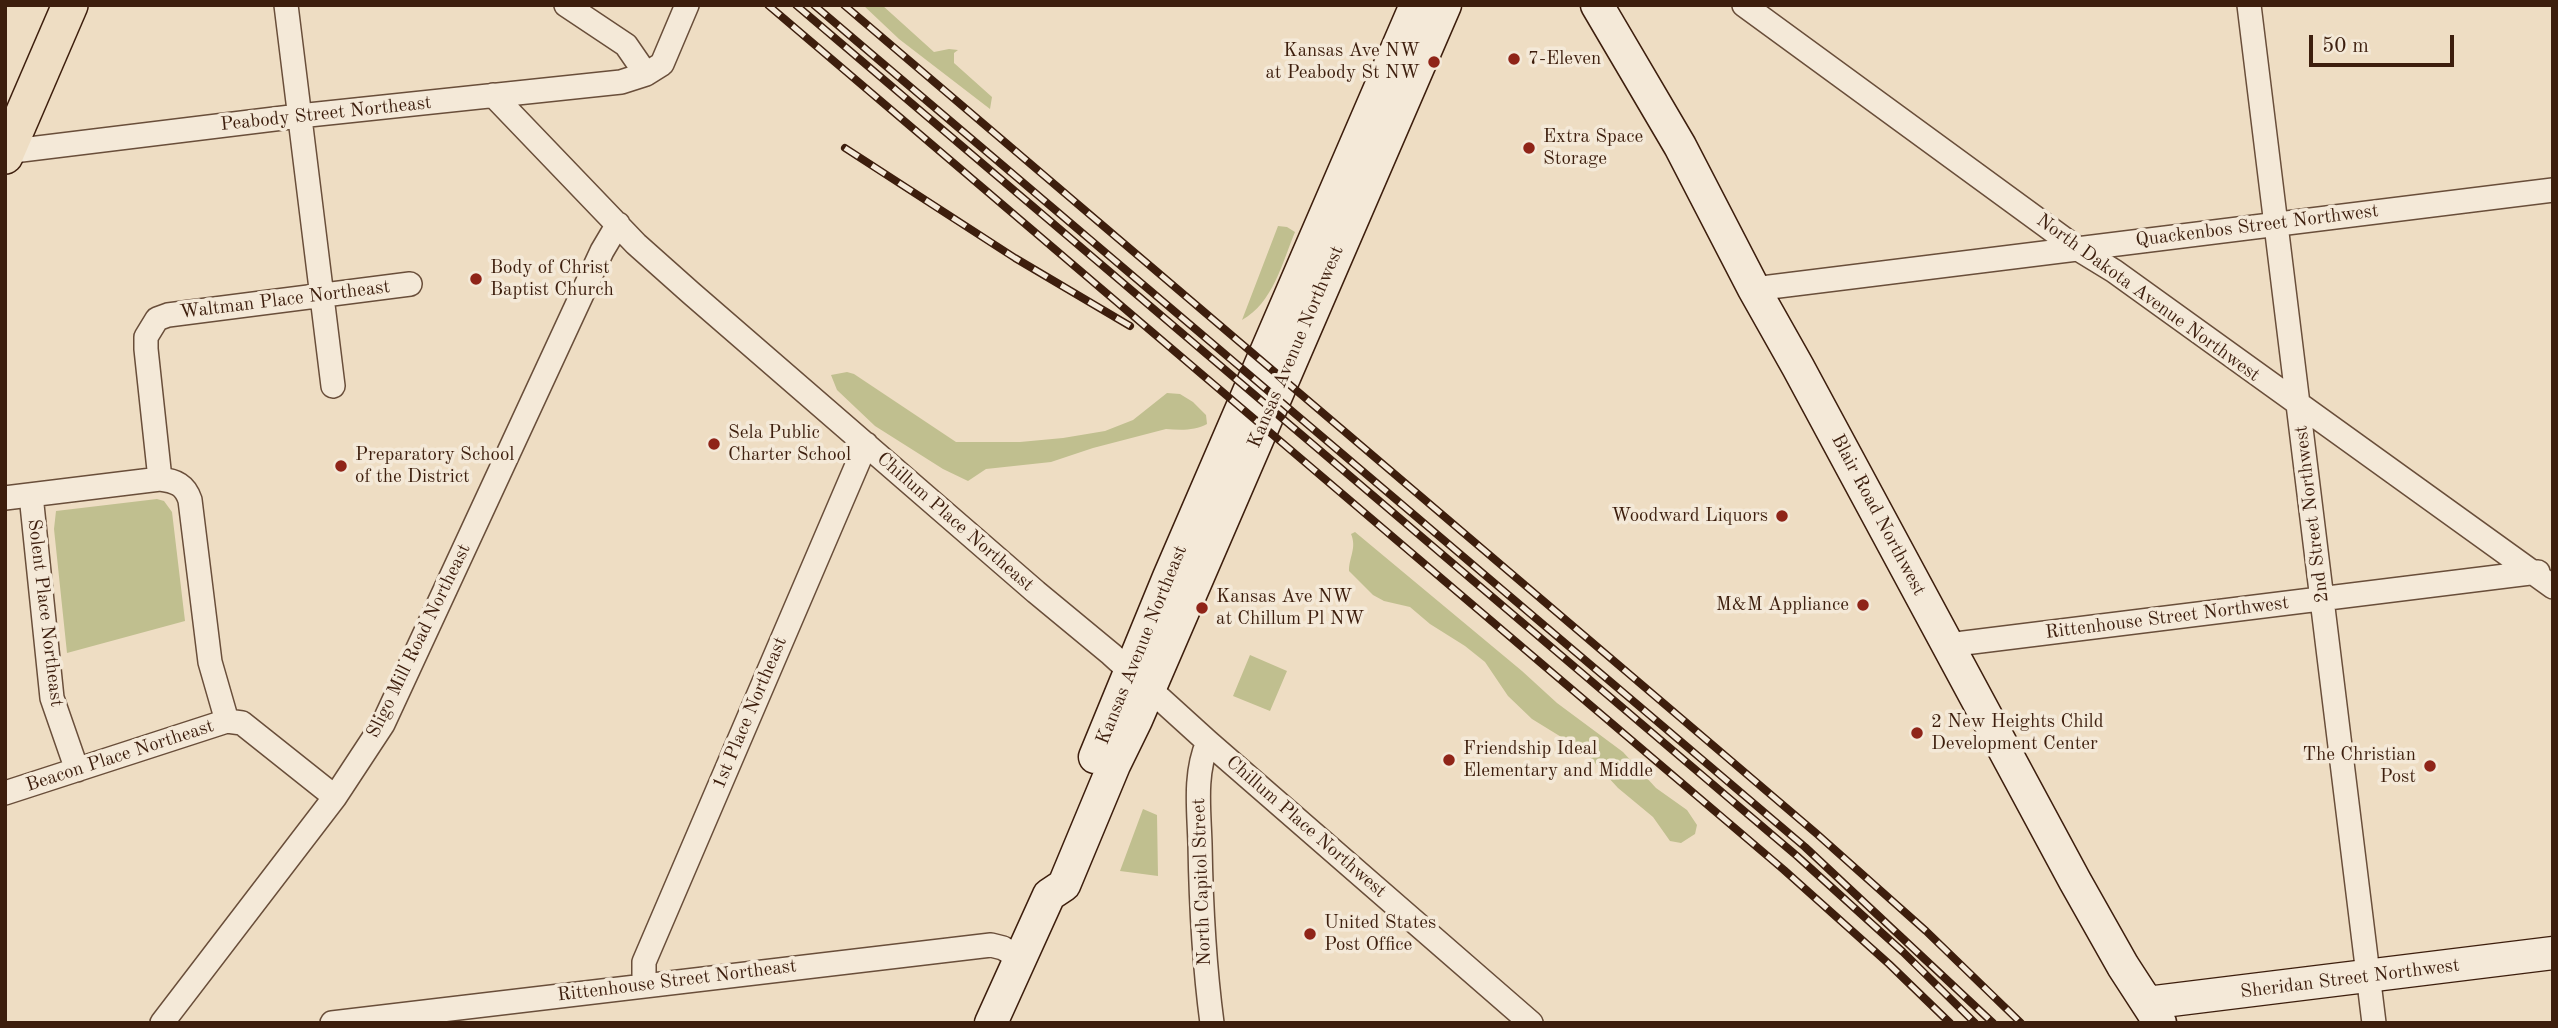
<!DOCTYPE html>
<html>
<head>
<meta charset="utf-8">
<style>
  body { margin:0 }
  #map { position:relative; width:2558px; height:1028px; overflow:hidden; background:#eeddc3; font-family:"Old Standard TT",serif }
  canvas { display:block }
  .frame { position:absolute; inset:0; border:7px solid #3d1e0d; pointer-events:none }
  .scale { position:absolute; left:2309px; top:35px; width:145px; height:32px; box-sizing:border-box; border:4px solid #3d1e0d; border-top:0; padding-left:9px; font-size:21px; line-height:24px; white-space:nowrap; color:#3d1e0d; -webkit-text-stroke:5px #f4e9d8; paint-order:stroke }
</style>
</head>
<body>
<div id="map">
<canvas width="2558" height="1028"></canvas>
<div class="frame"></div>
<div class="scale">50 m</div>
</div>
<script>
const ctx = document.querySelector('canvas').getContext('2d');
ctx.lineJoin = 'round';
function fillPath(path, color) {
  ctx.fillStyle = color;
  ctx.fill(path, 'evenodd');
}
function stroke(path, color, width, dash) {
  ctx.strokeStyle = color;
  ctx.lineWidth = width;
  ctx.lineCap = dash ? 'butt' : 'round';
  ctx.setLineDash(dash || []);
  ctx.stroke(path);
}
function drawText(font, color, halo, rows, align = 'center') {
  ctx.font = font + ' "Old Standard TT",serif';
  ctx.lineWidth = 7;
  ctx.setLineDash([]);
  ctx.textBaseline = 'middle';
  ctx.strokeStyle = halo;
  ctx.fillStyle = color;
  for (const [text, x, y, turn = 0] of rows) {
    ctx.save();
    ctx.translate(x, y);
    ctx.rotate((+turn || 0) * Math.PI / 180);
    ctx.textAlign = isNaN(turn) ? turn : align;
    if (halo) ctx.strokeText(text, 0, 0);
    ctx.fillText(text, 0, 0);
    ctx.restore();
  }
}
fillPath(new Path2D(`
  M 863,5 L 882,5 L 934,52 L 949,49 L 958,50 L 954,53 L 954,63 L 992,97 L 990,109 L 899,39 Z
  M 1278,226 L 1287,227 L 1295,232 C 1282,263 1273,303 1242,320 Z
  M 847,372 L 854,374 L 956,442 L 1020,442 L 1063,438 L 1105,431 L 1133,420 L 1167,393 L 1180,394 L 1193,402 L 1206,415 L 1207,424 C 1195,431 1179,430 1166,429 L 1093,448 L 1051,462 L 986,469 L 968,481 L 943,469 L 875,426 L 837,390 L 831,375 Z
  M 157,499 L 164,501 L 172,512 L 185,621 L 67,653 L 54,529 L 56,511 Z
  M 1355,532 L 1522,671 L 1557,703 L 1623,752 L 1656,788 L 1687,810 L 1697,825 L 1695,834 L 1681,843 L 1670,841 L 1653,817 L 1618,788 L 1584,751 L 1532,719 L 1508,696 L 1485,662 L 1465,646 L 1430,624 L 1410,607 L 1384,601 L 1373,595 L 1349,571 C 1349,557 1357,548 1351,534 Z
  M 1250,655 L 1287,671 L 1270,711 L 1233,696 Z
  M 1143,809 L 1157,815 L 1158,876 L 1120,871 Z`), '#c0bf8f');
const street = new Path2D(`
  M 286,5 L 333,386
  M 566,5 L 626,45 L 646,74
  M 1744,5 L 2078,249 L 2114,271 L 2553,587
  M 2249,5 L 2374,1023
  M 493,95 L 636,244 L 691,293 L 1036,592 L 1111,654 L 1208,742 L 1531,1023
  M 5,152 L 299,116 L 621,82 L 646,74 L 662,64 L 687,5
  M 1754,289 L 2553,190
  M 160,479 L 146,349 L 146,337 L 157,319 L 168,315 L 410,284
  M 31,495 L 52,698 L 77,770
  M 5,498 L 160,479 C 176,481 185,485 190,500 L 210,662 L 227,721
  M 1948,645 L 2538,572
  M 1208,742 C 1194,774 1199,810 1200,844 C 1201,904 1204,963 1212,1023
  M 5,793 L 227,721 L 242,723 L 335,797
  M 644,985 L 644,962 L 866,444
  M 162,1023 L 335,797 L 383,724 L 602,251 L 618,224
  M 332,1023 L 991,945 L 1003,948 L 1019,958`);
const secondary = new Path2D(`
  M 1597,5 L 1680,146 L 1754,289 L 1798,367 L 2075,881 L 2123,966 L 2160,1023
  M 1095,757 L 1169,577 L 1416,5
  M 2147,1003 L 2553,953
  M 991,1023 L 1049,895 L 1064,885 L 1114,765 L 1136,720 L 1445,5`);
const primary = new Path2D(`
  M 5,156 L 70,5`);
stroke(street, '#694e3a', 26);
stroke(secondary, '#3d1e0d', 35);
stroke(primary, '#3d1e0d', 38);
stroke(street, '#f4e9d8', 23);
stroke(secondary, '#f4e9d8', 32);
stroke(primary, '#eeddc3', 35);
const rail = new Path2D(`
  M 768,5 L 1784,870 L 1889,964 L 1950,1023
  M 796,5 L 1797,856 L 1903,952 L 1975,1023
  M 814,5 L 1805,847 L 1993,1023
  M 844,5 L 1817,834 L 1926,931 L 2021,1023
  M 845,148 L 1015,258 L 1130,326`);
stroke(rail, '#3d1e0d', 8);
stroke(rail, '#f4e9d8', 5, [16]);
for (const [x, y, r, color] of [
  [1514,59,7,"#8f2418"],
  [1434,62,7,"#8f2418"],
  [1529,148,7,"#8f2418"],
  [476,279,7,"#8f2418"],
  [714,444,7,"#8f2418"],
  [341,466,7,"#8f2418"],
  [1782,516,7,"#8f2418"],
  [1863,605,7,"#8f2418"],
  [1202,608,7,"#8f2418"],
  [1917,733,7,"#8f2418"],
  [1449,760,7,"#8f2418"],
  [2430,766,7,"#8f2418"],
  [1310,934,7,"#8f2418"]
]) {
  const dot = new Path2D();
  dot.arc(x, y, r, 0, 2 * Math.PI);
  ctx.fillStyle = color;
  ctx.fill(dot);
  stroke(dot, '#f4e9d8', 2.5);
}
drawText('19px', '#3d1e0d', '#f4e9d8', [
  ["Kansas Ave NW",1420,51,"right"],
  ["at Peabody St NW",1420,73,"right"],
  ["7-Eleven",1528,59],
  ["Extra Space",1543,137],
  ["Storage",1543,159],
  ["Body of Christ",490,268],
  ["Baptist Church",490,290],
  ["Sela Public",728,433],
  ["Charter School",728,455],
  ["Preparatory School",355,455],
  ["of the District",355,477],
  ["Woodward Liquors",1768,516,"right"],
  ["Kansas Ave NW",1216,597],
  ["at Chillum Pl NW",1216,619],
  ["M&M Appliance",1849,605,"right"],
  ["2 New Heights Child",1931,722],
  ["Development Center",1931,744],
  ["Friendship Ideal",1463,749],
  ["Elementary and Middle",1463,771],
  ["The Christian",2416,755,"right"],
  ["Post",2416,777,"right"],
  ["United States",1324,923],
  ["Post Office",1324,945]
], 'left');
drawText('19px', '#3d1e0d', '#f4e9d8', [
  ["Peabody Street Northeast",326,114,-6],
  ["Quackenbos Street Northwest",2257,226,-7],
  ["North Dakota Avenue Northwest",2148,298,36],
  ["Waltman Place Northeast",285,300,-7],
  ["Kansas Avenue Northwest",1296,347,-67],
  ["2nd Street Northwest",2312,514,-97],
  ["Blair Road Northwest",1878,515,62],
  ["Chillum Place Northeast",955,522,41],
  ["Solent Place Northeast",45,613,83],
  ["Rittenhouse Street Northwest",2167,618,-7],
  ["Sligo Mill Road Northeast",419,641,-64],
  ["Kansas Avenue Northeast",1142,645,-68],
  ["1st Place Northeast",750,713,-67],
  ["Beacon Place Northeast",120,756,-18],
  ["Chillum Place Northwest",1306,827,41],
  ["North Capitol Street",1202,882,-92],
  ["Sheridan Street Northwest",2350,979,-7],
  ["Rittenhouse Street Northeast",677,981,-7]
]);
</script>
</body>
</html>
